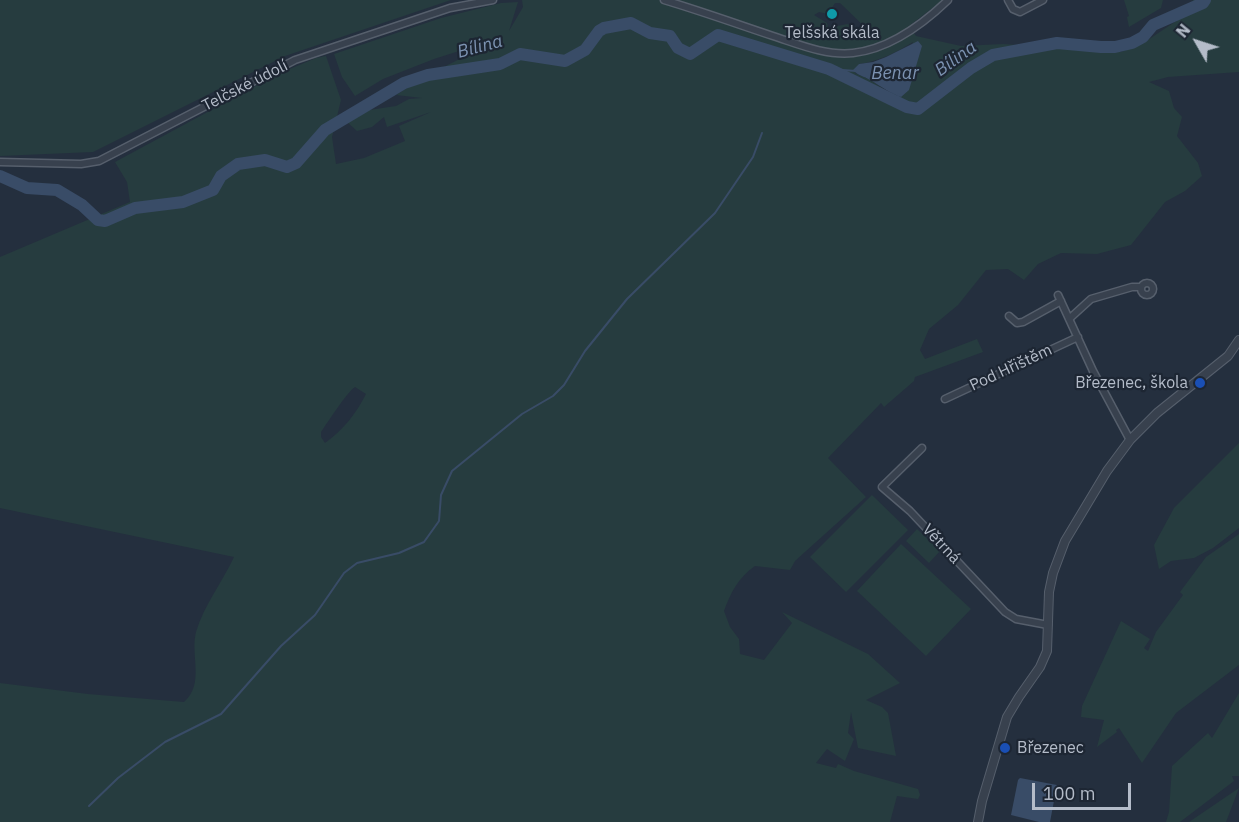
<!DOCTYPE html>
<html>
<head>
<meta charset="utf-8">
<style>
  body { margin:0 }
  #map { position:relative; width:1239px; height:822px; overflow:hidden; background:#242f3e; font-family:"IBM Plex Sans",sans-serif }
  canvas { display:block }
  .north { position:absolute; left:1167px; top:12px; width:60px; height:60px; -webkit-text-stroke:4px #1d2633; paint-order:stroke; rotate:309deg; font-size:16px; font-weight:700; line-height:24px; text-align:center; color:#b4bcc9 }
  .north::after { content:''; display:block; margin:auto; width:21px; height:27px; background:#b4bcc9; clip-path:polygon(50% 0,100% 100%,50% 72%,0 100%) }
  .scale { position:absolute; left:1032px; top:783px; width:99px; height:27px; box-sizing:border-box; border:3px solid #b4bcc9; border-top:0; padding-left:8px; font-size:18px; line-height:21px; white-space:nowrap; color:#b4bcc9; -webkit-text-stroke:4px #1d2633; paint-order:stroke }
</style>
</head>
<body>
<div id="map">
<canvas width="1239" height="822"></canvas>
<div class="north">N</div>
<div class="scale">100 m</div>
</div>
<script>
const ctx = document.querySelector('canvas').getContext('2d');
ctx.lineJoin = 'round';
function fillPath(path, color) {
  ctx.fillStyle = color;
  ctx.fill(path, 'evenodd');
}
function stroke(path, color, width, dash) {
  ctx.strokeStyle = color;
  ctx.lineWidth = width;
  ctx.lineCap = dash ? 'butt' : 'round';
  ctx.setLineDash(dash || []);
  ctx.stroke(path);
}
function drawText(font, color, halo, rows, align = 'center') {
  ctx.font = font + ' "IBM Plex Sans",sans-serif';
  ctx.lineWidth = 4.5;
  ctx.setLineDash([]);
  ctx.textBaseline = 'middle';
  ctx.strokeStyle = halo;
  ctx.fillStyle = color;
  for (const [text, x, y, turn = 0] of rows) {
    ctx.save();
    ctx.translate(x, y);
    ctx.rotate((+turn || 0) * Math.PI / 180);
    ctx.textAlign = isNaN(turn) ? turn : align;
    if (halo) ctx.strokeText(text, 0, 0);
    ctx.fillText(text, 0, 0);
    ctx.restore();
  }
}
fillPath(new Path2D(`
  M 0,0 L 451,0 L 285,56 L 93,152 L 0,156 Z
  M 522,0 L 943,0 L 909,26 L 916,36 L 961,46 L 1003,44 L 1121,52 L 1145,42 L 1185,15 L 1193,0 L 1239,0 L 1239,72 L 1168,77 L 1149,82 L 1169,91 L 1174,108 L 1182,117 L 1177,136 L 1198,163 L 1202,176 L 1185,191 L 1165,202 L 1131,245 L 1097,254 L 1061,253 L 1038,264 L 1024,280 L 1008,269 L 986,270 L 958,305 L 929,329 L 920,350 L 925,359 L 977,339 L 983,352 L 915,377 L 914,381 L 884,407 L 881,403 L 828,458 L 866,497 L 795,561 L 790,570 L 755,566 C 738,578 731,592 724,611 L 730,627 L 739,639 L 740,654 L 764,660 L 792,623 L 782,612 L 868,654 L 900,683 L 866,700 L 882,707 L 888,713 L 896,756 L 858,748 L 851,712 L 848,733 L 854,739 L 845,761 L 827,749 L 816,763 L 836,768 L 838,764 L 854,771 L 918,789 L 920,795 L 918,799 L 897,796 L 890,822 L 0,822 L 0,683 L 88,694 L 184,702 C 205,684 190,655 196,632 C 204,605 223,581 234,557 L 0,508 L 0,257 L 130,202 L 127,182 L 115,162 L 278,74 L 316,58 L 326,56 L 341,100 L 332,137 L 336,164 L 364,158 L 405,141 L 399,126 L 431,112 L 387,127 L 384,117 L 372,127 L 357,131 L 347,122 L 369,110 L 396,106 L 409,99 L 422,98 L 396,95 L 428,75 L 503,37 L 434,59 L 383,79 L 355,96 L 342,77 L 334,54 L 441,18 L 501,3 L 518,2 L 509,31 L 523,7 ZM 835,3 L 840,3 L 869,31 L 847,24 L 828,28 L 827,23 L 814,15 L 819,12 L 828,14 ZM 913,42 L 891,94 L 869,79 L 855,73 L 859,64 C 880,61 895,53 913,42 ZM 355,387 L 366,394 C 356,414 343,430 325,443 L 321,437 L 321,432 C 328,422 347,392 355,387 Z
  M 1124,0 L 1163,0 L 1161,8 L 1129,27 L 1127,17 L 1129,16 Z
  M 1239,443 L 1239,528 L 1213,548 L 1194,558 L 1171,561 L 1159,569 L 1154,545 L 1174,508 Z
  M 872,495 L 908,530 L 846,592 L 810,557 Z
  M 917,529 L 940,551 L 929,563 L 906,541 Z
  M 1239,534 L 1239,665 L 1176,713 L 1142,763 L 1119,728 L 1116,730 L 1117,732 L 1097,747 L 1104,720 L 1081,717 L 1082,706 L 1121,621 L 1150,639 L 1144,648 L 1148,651 L 1156,632 L 1183,595 L 1180,592 L 1206,557 Z
  M 901,544 L 971,609 L 926,656 L 857,591 Z
  M 1239,693 L 1239,776 L 1232,776 L 1234,781 L 1180,822 L 1166,822 L 1169,812 L 1172,766 L 1208,733 L 1212,738 Z
  M 1239,788 L 1226,822 L 1189,822 Z`), '#263c3f');
fillPath(new Path2D(`
  M 918,41 L 922,46 L 909,90 L 901,97 C 889,93 881,86 870,80 C 864,76 858,76 853,70 L 859,64 L 873,62 L 886,57 Z
  M 1020,778 L 1057,785 L 1050,822 L 1039,822 L 1011,815 L 1018,780 Z`), '#394c67');
stroke(new Path2D(`
  M 829,69 L 856,71
  M 898,94 L 900,104
  M 89,806 L 118,778 L 165,742 L 221,714 L 281,646 L 315,615 L 344,573 L 357,563 L 399,553 L 424,542 L 439,521 L 441,495 L 452,471 L 522,414 L 553,396 L 564,385 L 585,351 L 627,299 L 715,213 L 753,157 L 762,133`), '#394c67', 2);
stroke(new Path2D(`
  M 0,176 L 27,188 L 57,190 L 82,205 L 98,220 L 105,221 L 135,208 L 183,202 L 213,190 L 221,176 L 238,164 L 265,160 L 287,167 L 296,163 L 325,130 L 404,83 L 428,75 L 500,64 L 520,54 L 565,61 L 585,50 L 599,31 L 604,28 L 631,23 L 650,33 L 670,36 L 678,48 L 690,54 L 718,35 L 829,69 L 907,107 L 918,109 L 971,68 L 993,55 L 1057,43 L 1101,47 L 1115,47 L 1132,43 L 1143,37 L 1153,25 L 1203,3 L 1205,0`), '#394c67', 12);
const minor = new Path2D(`
  M 664,0 C 701,11 737,24 773,36 C 798,44 826,56 853,53 C 889,49 923,24 948,0
  M 1008,0 L 1013,9 L 1020,12 L 1043,0
  M 0,162 L 81,164 L 99,161 L 295,60 L 450,8 L 493,0
  M1141 289a6 6 0 1 1 12 0a6 6 0 1 1-12 0Z
  M 1058,295 L 1093,371 L 1130,440
  M 1009,316 L 1017,323 L 1023,322 L 1061,301
  M 1069,319 L 1091,299 L 1132,287 L 1141,287
  M 945,399 L 1078,337
  M 922,448 L 882,487 L 910,511 L 1005,612 L 1016,619 L 1048,625`);
const tertiary = new Path2D(`
  M 978,822 L 982,801 L 1007,717 L 1019,697 L 1040,667 L 1047,651 L 1049,592 L 1053,573 L 1065,541 L 1107,471 L 1130,440 L 1157,413 L 1228,356 L 1239,340`);
stroke(minor, '#565f6c', 9);
stroke(tertiary, '#565f6c', 10);
stroke(minor, '#38414e', 6);
stroke(tertiary, '#38414e', 8);
for (const [x, y, r, color] of [
  [832,14,6,"#0f9aa8"],
  [1200,383,6,"#1a4fb4"],
  [1005,748,6,"#1a4fb4"]
]) {
  const dot = new Path2D();
  dot.arc(x, y, r, 0, 2 * Math.PI);
  ctx.fillStyle = color;
  ctx.fill(dot);
  stroke(dot, '#1d2633', 2);
}
drawText('16px', '#b4bcc9', '#1d2633', [
  ["Telšská skála",832,33],
  ["Březenec, škola",1188,383,"right"],
  ["Březenec",1017,748,"left"]
]);
drawText('16px', '#b4bcc9', '#1d2633', [
  ["Telčské údolí",245,86,-27],
  ["Pod Hřištěm",1011,368,-25],
  ["Větrná",941,544,47]
]);
drawText('italic 18px', '#7c92b1', '#1d2633', [
  ["Bílina",480,47,-15],
  ["Bílina",956,59,-36],
  ["Benar",895,74]
]);
</script>
</body>
</html>
